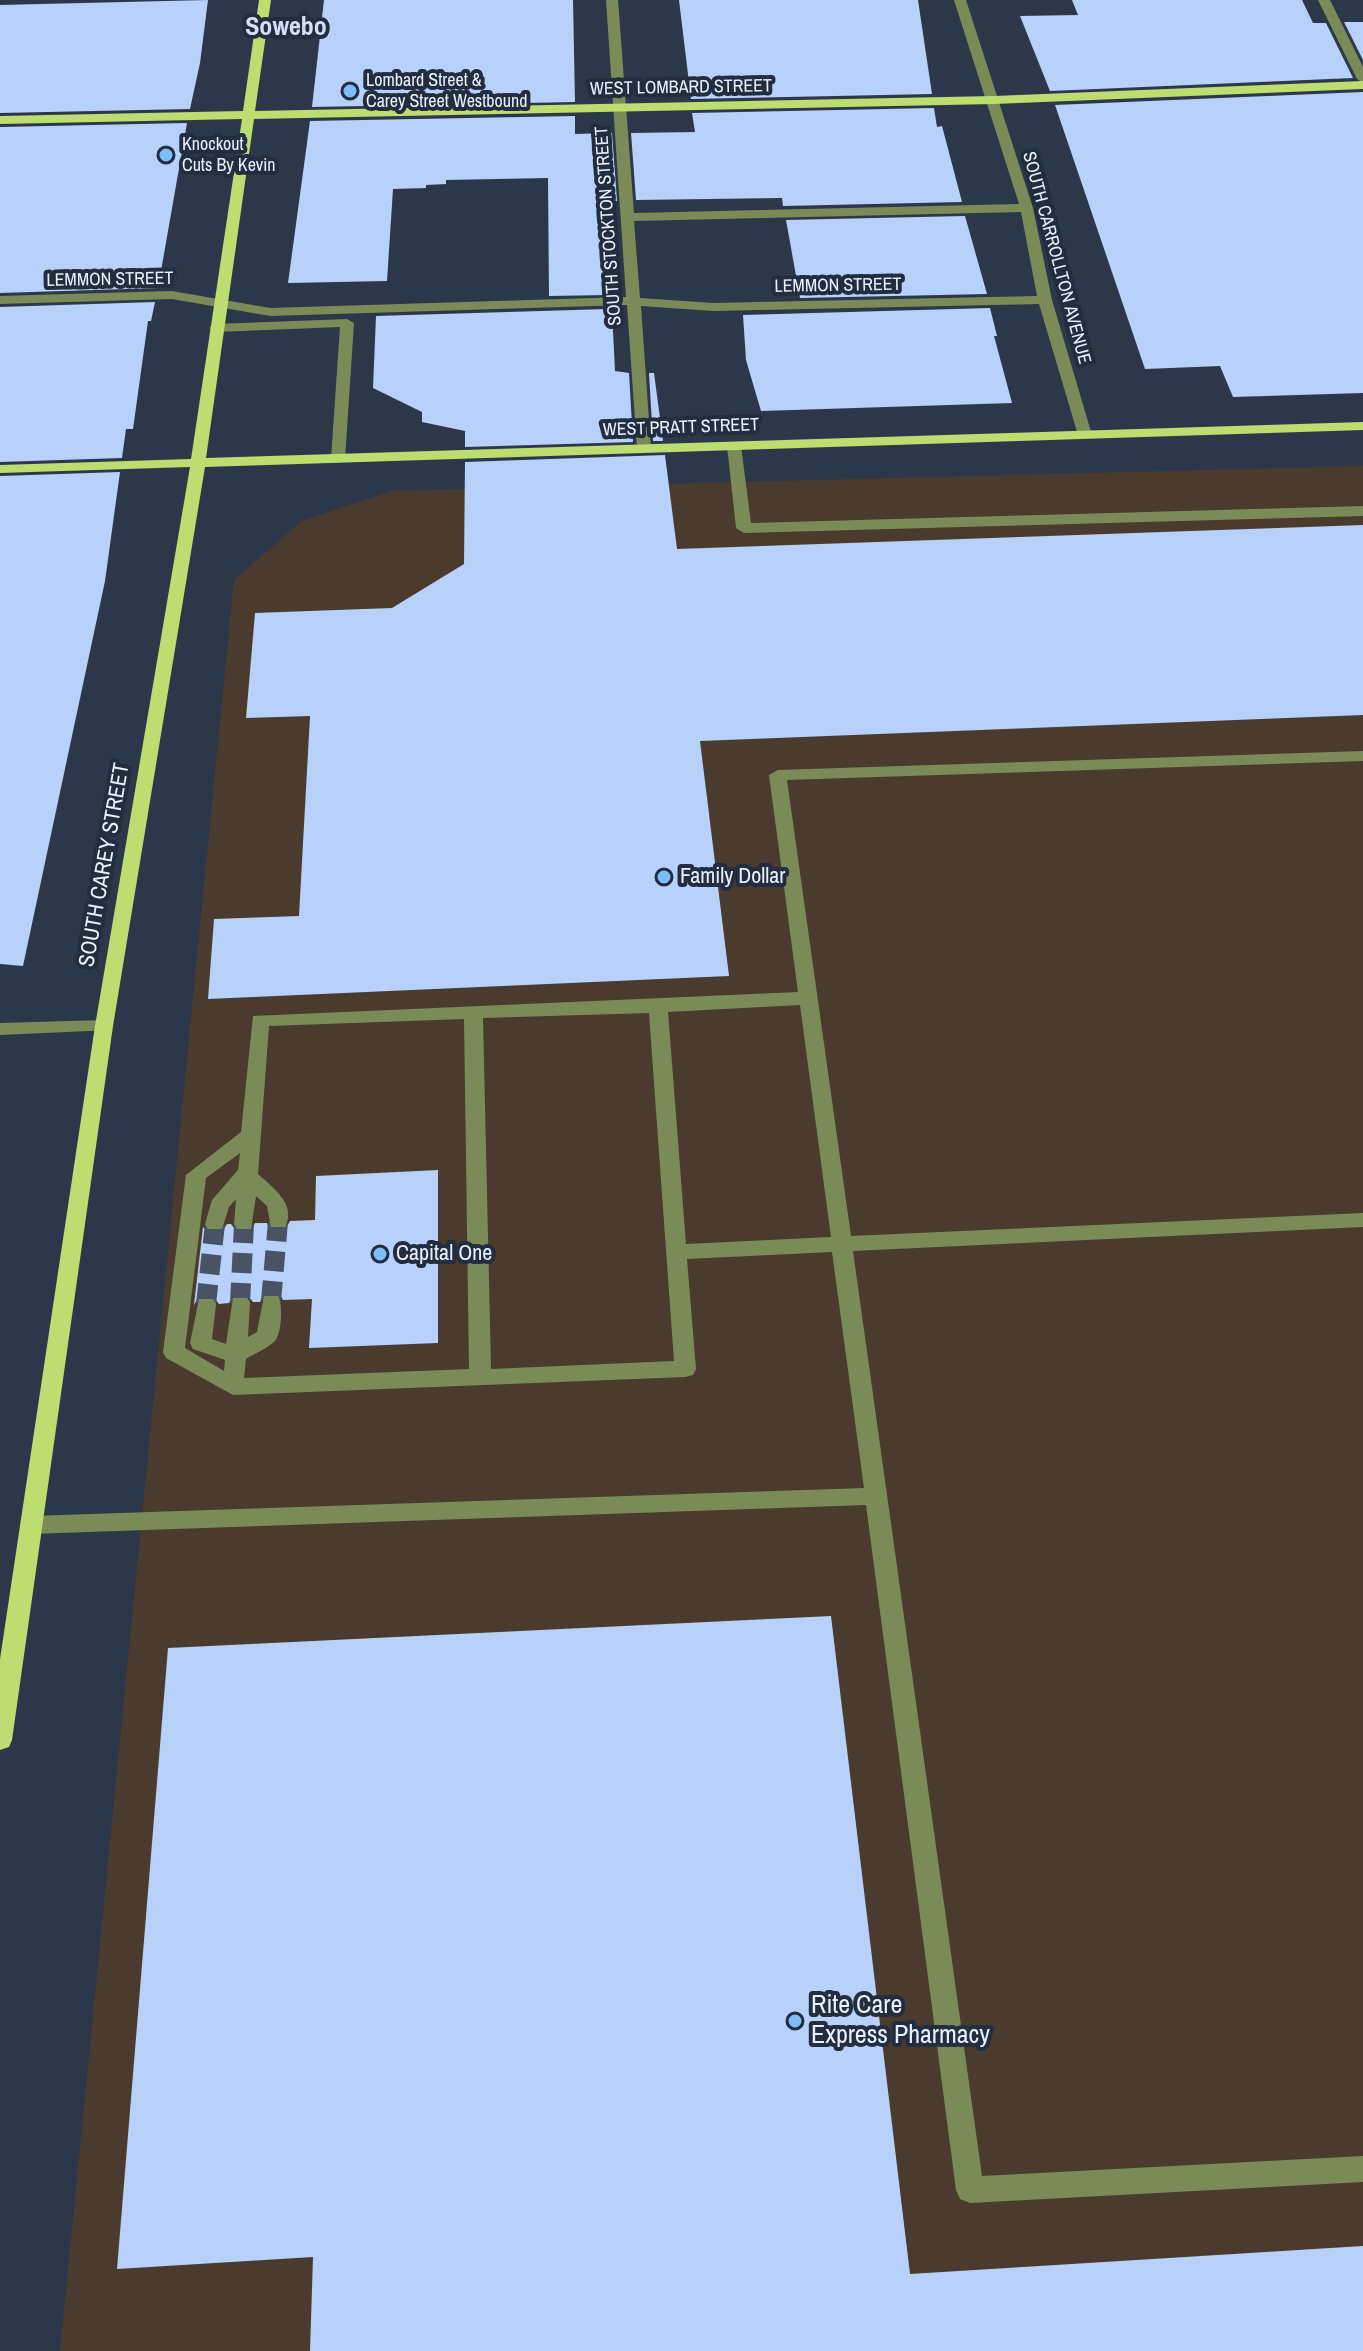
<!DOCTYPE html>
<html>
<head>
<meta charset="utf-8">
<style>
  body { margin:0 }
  canvas { display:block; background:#2c374a }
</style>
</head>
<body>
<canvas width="1363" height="2351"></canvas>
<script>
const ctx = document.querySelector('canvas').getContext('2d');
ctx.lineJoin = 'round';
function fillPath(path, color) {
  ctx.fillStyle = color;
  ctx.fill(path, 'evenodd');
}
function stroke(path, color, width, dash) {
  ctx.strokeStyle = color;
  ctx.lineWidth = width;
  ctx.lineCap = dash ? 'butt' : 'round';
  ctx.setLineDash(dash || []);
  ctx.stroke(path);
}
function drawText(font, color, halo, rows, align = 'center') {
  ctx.font = font + ' "Archivo Narrow",sans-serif';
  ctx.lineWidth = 8;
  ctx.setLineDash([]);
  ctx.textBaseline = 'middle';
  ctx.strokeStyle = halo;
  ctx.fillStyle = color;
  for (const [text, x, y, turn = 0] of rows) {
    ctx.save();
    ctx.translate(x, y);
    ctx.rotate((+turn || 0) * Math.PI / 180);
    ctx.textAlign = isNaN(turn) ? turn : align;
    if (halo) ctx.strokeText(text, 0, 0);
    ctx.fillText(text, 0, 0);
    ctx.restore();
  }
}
fillPath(new Path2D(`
  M 1363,466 L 1363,2351 L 60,2351 L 234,580 L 302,521 L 392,491 Z`), '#4b3b2f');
fillPath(new Path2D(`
  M 208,0 L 200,63 L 190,109 L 0,113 L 0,5 Z
  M 324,0 L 573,0 L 575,102 L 312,107 Z
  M 679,0 L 918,0 L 932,94 L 691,99 Z
  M 1072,0 L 1302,0 L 1313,23 L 1326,23 L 1353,78 L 1050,91 L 1020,16 L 1078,15 Z
  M 1344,22 L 1363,22 L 1363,60 Z
  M 1363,92 L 1363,393 L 1233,397 L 1220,366 L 1145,369 L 1055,105 Z
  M 934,108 L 937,127 L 942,126 L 962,202 L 783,206 L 782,198 L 636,200 L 631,133 L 695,132 L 692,113 Z
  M 575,116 L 575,134 L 612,133 L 617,201 L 606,201 L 607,295 L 549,296 L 548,178 L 446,180 L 446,184 L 426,185 L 426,188 L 393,189 L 387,281 L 288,283 L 310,121 Z
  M 187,123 L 158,288 L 0,293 L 0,127 Z
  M 965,216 L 987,294 L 800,298 L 786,220 Z
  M 155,302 L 151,321 L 148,321 L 133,429 L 126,429 L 122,458 L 0,462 L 0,307 Z
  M 990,308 L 997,336 L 994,336 L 1012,403 L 761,411 L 746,360 L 743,315 Z
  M 607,309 L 612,311 L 615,371 L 629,373 L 633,442 L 465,447 L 465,431 L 422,422 L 422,412 L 373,388 L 376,316 Z
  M 649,373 L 654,373 L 663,441 L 653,441 Z
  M 665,455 L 677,549 L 1363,525 L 1363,715 L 700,741 L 729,976 L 208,999 L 214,919 L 299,916 L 310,716 L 246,718 L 255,613 L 392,608 L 464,564 L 465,462 Z
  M 120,472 L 105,581 L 23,966 L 0,964 L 0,476 Z
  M 438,1170 L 438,1343 L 309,1348 L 312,1299 L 283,1300 L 280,1294 L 264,1293 L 260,1302 L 253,1302 L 247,1295 L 233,1295 L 229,1303 L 219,1304 L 213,1296 L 199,1296 L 194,1305 L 203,1227 L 208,1232 L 222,1232 L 227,1224 L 231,1224 L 237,1232 L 251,1232 L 255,1223 L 267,1223 L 269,1229 L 285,1230 L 290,1221 L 315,1220 L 316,1176 Z
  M 831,1616 L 910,2274 L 1363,2246 L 1363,2351 L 310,2351 L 313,2257 L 117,2269 L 168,1648 Z`), '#b8d1fa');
stroke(new Path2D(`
  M 271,1301 L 278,1222
  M 240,1303 L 244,1224
  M 206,1304 L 215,1224`), '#485365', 20, [20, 10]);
fillPath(new Path2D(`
  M 606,0 L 618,0 L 634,213 L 1019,204 L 954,0 L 966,0 L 1033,208 L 1052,300 L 1092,435 L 1090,438 L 1080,438 L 1078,435 L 1039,304 L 713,311 L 641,306 L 651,449 L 644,453 L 637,449 L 627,305 L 270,316 L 172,299 L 0,304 L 0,296 L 172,291 L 270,308 L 626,297 ZM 1021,212 L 1037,296 L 713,303 L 640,298 L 634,221 Z
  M 1318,0 L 1330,0 L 1363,67 L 1363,83 L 1357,79 Z
  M 347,319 L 354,323 L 345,459 L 338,463 L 331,459 L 340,327 L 216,332 L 209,328 L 216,324 Z
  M 734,442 L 741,446 L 751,523 L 1363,506 L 1363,516 L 744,533 L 736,528 L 727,446 Z
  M 1363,751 L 1363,761 L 787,780 L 851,1236 L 1363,1213 L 1363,1227 L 853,1251 L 982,2176 L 1363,2156 L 1363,2182 L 970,2203 L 960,2199 L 956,2190 L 866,1505 L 31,1534 L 23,1531 L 20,1525 L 23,1519 L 31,1516 L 864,1488 L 832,1252 L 687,1259 L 696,1369 L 693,1375 L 685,1377 L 233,1395 L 166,1358 L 163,1352 L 186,1175 L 241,1132 L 253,1016 L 798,992 L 769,775 L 778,770 ZM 800,1005 L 831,1237 L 686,1244 L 668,1012 ZM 649,1013 L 674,1361 L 491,1369 L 483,1018 ZM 464,1019 L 469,1369 L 244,1378 L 246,1359 C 254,1354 268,1348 275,1341 C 282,1333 283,1304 278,1296 L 264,1296 L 257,1332 L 248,1337 L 250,1303 L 247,1298 L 233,1298 L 226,1344 L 212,1339 L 216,1304 L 213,1299 L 199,1299 L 190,1343 L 193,1349 L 225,1360 L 224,1371 L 185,1348 L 206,1178 L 240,1153 L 238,1170 L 212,1200 L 205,1224 L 208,1229 L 222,1229 L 229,1207 L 236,1199 L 234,1224 L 237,1229 L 251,1229 L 256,1196 L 267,1206 L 271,1227 L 285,1227 C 297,1204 273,1188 258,1174 L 269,1026 Z
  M 104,1020 L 113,1026 L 111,1030 L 0,1035 L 0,1023 Z`), '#7a8b57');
fillPath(new Path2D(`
  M 259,0 L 271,0 L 255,111 L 994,96 L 1363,81 L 1363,89 L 994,104 L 254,119 L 206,458 L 1363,422 L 1363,430 L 205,467 L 113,1026 L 12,1740 L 9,1747 L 0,1750 L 0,1659 L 95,1026 L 190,467 L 0,473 L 0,465 L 191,459 L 242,119 L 0,124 L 0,116 L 243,111 Z`), '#bddd70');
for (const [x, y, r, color] of [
  [350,91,8,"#7dbef9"],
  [166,155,8,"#7dbef9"],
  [664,877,8,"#7dbef9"],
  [380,1254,8,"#7dbef9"],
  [795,2021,8,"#7dbef9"]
]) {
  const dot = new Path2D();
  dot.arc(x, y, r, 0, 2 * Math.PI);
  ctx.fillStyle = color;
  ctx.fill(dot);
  stroke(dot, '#222d3f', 3);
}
drawText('18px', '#e9f0fc', '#222d3f', [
  ["Lombard Street &",366,81],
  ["Carey Street Westbound",366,102],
  ["Knockout",182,145],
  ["Cuts By Kevin",182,166]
], 'left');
drawText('18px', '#e9f0fc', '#222d3f', [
  ["WEST LOMBARD STREET",681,88,-1],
  ["SOUTH STOCKTON STREET",609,226,-94],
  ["SOUTH CARROLLTON AVENUE",1056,258,75],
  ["LEMMON STREET",110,280,-1],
  ["LEMMON STREET",838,286,-1],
  ["WEST PRATT STREET",681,428,-2]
]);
drawText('22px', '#e9f0fc', '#222d3f', [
  ["SOUTH CAREY STREET",105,865,-80]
]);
drawText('22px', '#e9f0fc', '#222d3f', [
  ["Family Dollar",680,877],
  ["Capital One",396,1254]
], 'left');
drawText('bold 26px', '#d2e0f8', '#222d3f', [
  ["Sowebo",286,28]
]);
drawText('26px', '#e9f0fc', '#222d3f', [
  ["Rite Care",811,2006],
  ["Express Pharmacy",811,2036]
], 'left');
</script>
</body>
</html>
